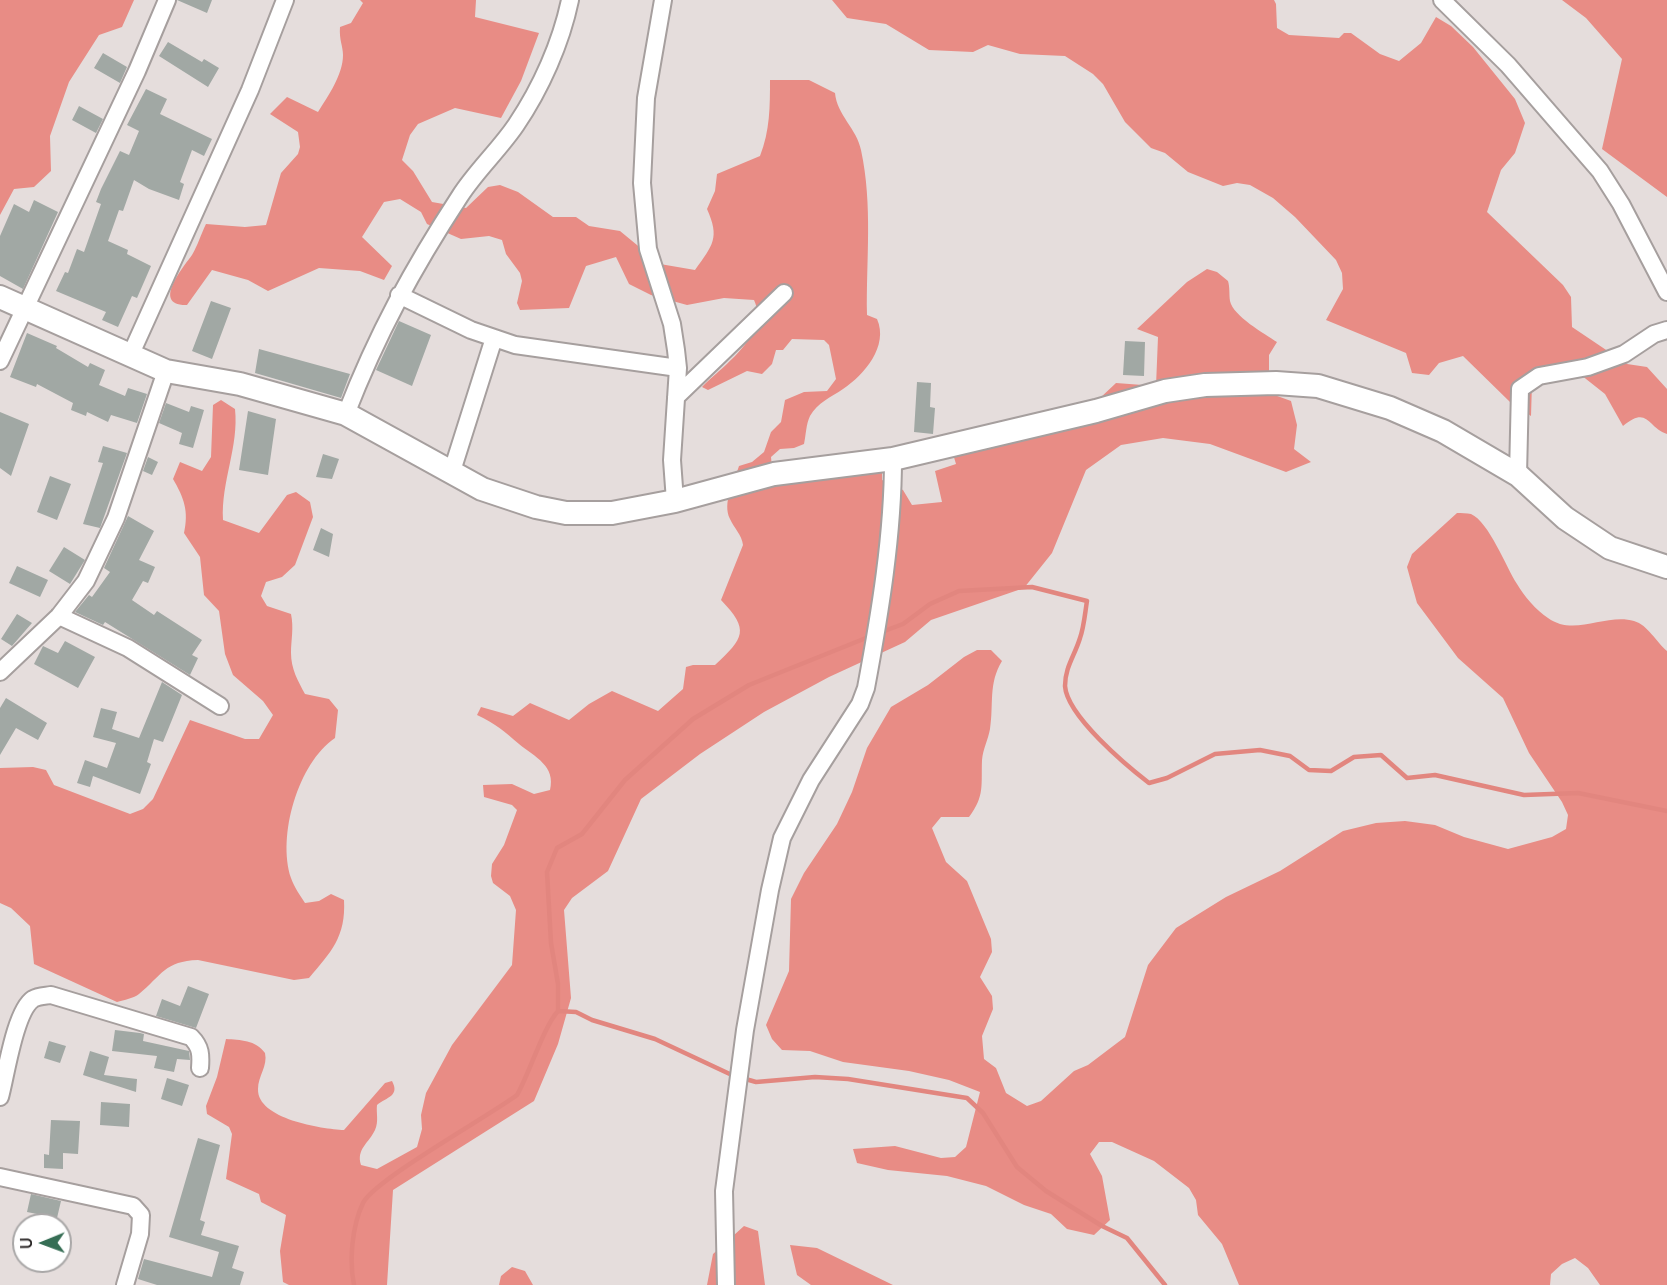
<!DOCTYPE html>
<html>
<head>
<meta charset="utf-8">
<style>
  body { margin:0 }
  #map { position:relative; width:1667px; height:1285px; overflow:hidden; background:#e5dddc; font-family:Manrope,sans-serif }
  canvas { display:block }
  .north { position:absolute; left:12px; top:1213px; width:60px; height:60px; box-sizing:border-box; background:#fff; border:2px solid #a9a7a7; border-radius:50%; rotate:269deg; font-size:16px; font-weight:700; line-height:24px; text-align:center; color:#282424 }
  .north::after { content:''; display:block; margin:auto; width:21px; height:27px; background:#366e55; clip-path:polygon(50% 0,100% 100%,50% 72%,0 100%) }
</style>
</head>
<body>
<div id="map">
<canvas width="1667" height="1285"></canvas>
<div class="north">U</div>
</div>
<script>
const ctx = document.querySelector('canvas').getContext('2d');
ctx.lineJoin = 'round';
function fillPath(path, color) {
  ctx.fillStyle = color;
  ctx.fill(path, 'evenodd');
}
function stroke(path, color, width, dash) {
  ctx.strokeStyle = color;
  ctx.lineWidth = width;
  ctx.lineCap = dash ? 'butt' : 'round';
  ctx.setLineDash(dash || []);
  ctx.stroke(path);
}
fillPath(new Path2D(`
  M 0,0 L 134,0 L 122,27 L 99,35 L 69,82 L 50,136 L 51,171 L 34,187 L 14,189 L 0,215 Z
  M 360,0 L 476,0 L 475,17 L 539,33 L 521,81 L 501,118 L 455,108 L 418,124 L 410,135 L 402,160 L 413,171 L 432,202 L 466,208 L 488,187 L 500,185 L 518,192 L 553,217 L 576,217 L 589,226 L 620,231 L 660,264 L 695,270 C 713,245 720,238 707,209 L 715,191 L 717,174 L 760,156 C 770,131 770,106 770,80 L 809,80 L 835,93 C 837,115 857,129 861,150 C 873,206 866,260 867,315 L 877,319 C 889,346 864,375 843,389 C 830,398 818,402 810,416 C 806,424 806,435 804,444 L 794,448 L 780,449 L 771,457 L 772,468 L 882,454 L 882,480 L 903,490 L 912,505 L 942,502 L 935,471 L 956,464 L 947,434 L 1099,399 L 1116,383 L 1156,386 L 1158,337 L 1137,329 L 1187,282 L 1207,269 L 1217,272 L 1228,281 C 1230,288 1229,294 1230,301 C 1233,316 1265,334 1277,342 L 1269,355 L 1269,393 L 1291,401 L 1297,425 L 1294,449 L 1311,462 L 1286,472 L 1210,444 L 1163,438 L 1121,445 L 1086,470 L 1052,553 L 1024,588 L 931,620 L 905,642 L 829,677 L 764,712 L 700,754 L 641,799 L 608,871 L 572,898 L 564,910 L 571,998 L 558,1044 L 534,1101 L 393,1190 L 387,1285 L 289,1285 L 283,1282 L 280,1251 L 286,1215 L 261,1202 L 259,1194 L 226,1179 L 232,1134 L 229,1127 L 207,1114 L 206,1106 L 217,1077 L 226,1039 C 240,1040 256,1040 265,1053 C 268,1066 258,1076 258,1089 C 257,1119 322,1129 344,1130 L 385,1083 L 392,1081 C 400,1096 387,1097 377,1105 C 376,1113 379,1121 375,1130 C 369,1143 356,1149 361,1165 L 377,1169 L 417,1147 L 422,1129 L 421,1115 L 426,1093 L 452,1045 L 512,965 L 516,910 L 510,896 L 493,883 L 491,876 L 492,864 L 504,845 L 517,810 L 512,805 L 484,797 L 483,785 L 512,784 L 534,794 L 550,790 C 556,766 535,757 519,744 C 504,731 496,724 477,715 L 481,707 L 513,716 L 530,703 L 569,720 L 589,704 L 612,691 L 658,711 L 683,689 L 686,667 L 693,665 L 715,665 C 744,638 750,630 721,600 L 743,545 C 742,535 734,528 730,519 C 722,503 734,482 739,466 L 752,462 L 764,452 L 771,432 L 781,422 L 785,400 L 804,392 L 827,391 L 836,379 L 829,345 L 824,340 L 792,339 L 783,350 L 776,350 L 772,364 L 762,374 L 747,371 L 708,390 L 702,387 C 724,365 770,334 754,300 L 724,298 L 687,305 L 651,295 L 629,284 L 616,257 L 586,266 L 569,308 L 520,310 L 517,303 L 522,281 L 520,273 L 506,254 L 502,240 L 489,236 L 461,239 L 427,224 L 421,212 L 400,199 L 384,202 L 362,237 L 392,266 L 384,280 L 360,271 L 319,268 L 268,291 L 248,280 L 212,270 L 187,305 C 150,306 185,265 192,255 C 198,245 201,234 206,224 L 245,227 L 266,225 L 281,173 L 298,154 L 300,147 L 298,132 L 270,114 L 287,97 L 318,112 C 328,96 343,75 343,55 C 343,46 339,40 340,27 L 351,23 L 363,3 Z
  M 832,0 L 1274,0 L 1276,4 L 1277,28 L 1289,35 L 1339,38 L 1344,33 L 1351,33 L 1380,54 L 1399,61 L 1421,43 L 1436,17 L 1451,26 L 1473,47 L 1515,99 L 1525,123 L 1515,153 L 1501,170 L 1487,212 L 1563,285 L 1571,297 L 1572,327 L 1627,364 L 1647,367 L 1667,389 L 1667,434 C 1647,427 1648,405 1623,426 L 1605,394 L 1581,375 L 1532,383 L 1531,416 L 1510,402 L 1463,356 L 1439,363 L 1429,375 L 1412,373 L 1406,353 L 1326,320 L 1343,289 L 1342,273 L 1336,260 L 1295,217 L 1273,198 L 1250,185 L 1237,183 L 1223,186 L 1188,172 L 1165,153 L 1151,148 L 1125,122 L 1103,84 L 1093,74 L 1065,56 L 1020,54 L 988,45 L 973,52 L 929,50 L 886,24 L 847,18 Z
  M 1562,0 L 1667,0 L 1667,197 L 1602,149 L 1622,59 L 1586,18 Z
  M 221,400 L 235,409 C 239,447 221,481 223,520 L 259,533 L 287,495 L 296,492 L 310,502 L 313,517 L 295,565 L 282,577 L 266,582 L 261,596 L 267,606 L 291,614 C 294,628 291,640 291,653 C 291,669 298,681 305,694 L 329,699 L 338,710 L 335,738 C 298,763 277,836 291,878 C 294,887 300,895 305,903 L 319,901 L 331,894 L 344,900 C 346,937 331,952 309,978 L 294,980 L 198,960 C 165,961 162,975 139,994 C 134,998 124,1000 117,1002 L 34,964 L 30,926 L 11,908 L 0,903 L 0,768 L 33,767 L 46,770 L 54,785 L 130,814 L 143,809 L 153,799 L 190,720 L 245,739 L 259,739 L 273,715 L 263,701 L 233,675 L 225,654 L 219,611 L 204,595 L 200,557 L 184,533 C 189,511 184,498 173,479 L 180,462 L 202,471 L 211,457 L 213,405 Z
  M 1457,513 C 1461,513 1467,513 1471,514 C 1489,522 1506,567 1517,584 C 1524,596 1536,610 1548,618 C 1574,637 1606,613 1634,621 C 1648,625 1656,642 1667,651 L 1667,1285 L 1600,1285 L 1588,1268 L 1575,1258 L 1562,1264 L 1551,1274 L 1550,1285 L 1239,1285 L 1222,1244 L 1198,1215 L 1196,1200 L 1189,1188 L 1154,1161 L 1112,1142 L 1099,1142 L 1090,1154 L 1102,1176 L 1110,1220 L 1094,1235 L 1067,1229 L 1051,1214 L 1024,1205 L 986,1186 L 947,1176 L 888,1170 L 857,1163 L 853,1149 L 895,1146 L 941,1158 L 955,1157 L 966,1147 L 980,1092 L 949,1080 L 909,1071 L 843,1062 L 810,1051 L 782,1050 L 772,1039 L 766,1025 L 789,971 L 791,899 L 804,873 L 837,824 L 852,792 L 867,748 L 891,707 L 928,685 L 964,657 L 977,650 L 991,650 L 1002,661 C 988,684 994,704 990,729 C 988,740 983,749 982,760 C 981,785 985,796 969,817 L 941,817 L 932,828 L 946,862 L 967,881 L 991,939 L 992,952 L 980,977 L 992,996 L 993,1009 L 982,1036 L 984,1059 L 996,1068 L 1006,1093 L 1027,1106 L 1041,1101 L 1074,1071 L 1088,1065 L 1125,1037 L 1148,965 L 1176,928 L 1226,897 L 1280,871 L 1343,831 L 1376,823 L 1405,821 L 1435,825 L 1464,837 L 1508,849 L 1552,837 L 1566,829 L 1568,815 L 1562,802 L 1529,753 L 1503,698 L 1458,658 L 1417,603 L 1407,567 L 1412,554 Z
  M 744,1226 L 758,1231 L 765,1285 L 707,1285 L 713,1254 Z
  M 790,1245 L 817,1248 L 893,1285 L 811,1285 L 797,1275 Z
  M 512,1267 L 525,1271 L 533,1285 L 499,1285 L 501,1276 Z`), '#e88c85');
stroke(new Path2D(`
  M 879,633 L 903,624 L 930,604 L 959,591 L 1032,587 L 1087,601 C 1085,613 1084,627 1080,638 C 1075,655 1065,667 1065,686 C 1067,716 1127,766 1149,783 L 1167,778 L 1215,754 L 1260,750 L 1290,756 L 1309,770 L 1331,771 L 1354,757 L 1381,755 L 1407,778 L 1435,775 L 1524,795 L 1578,793 L 1667,811
  M 558,1011 L 576,1012 L 592,1020 L 655,1039 L 734,1076
  M 742,1078 L 756,1082 L 815,1077 L 848,1079 L 967,1098 L 983,1113 L 1017,1167 L 1046,1191 L 1102,1226 L 1127,1238 L 1165,1285
  M 354,1285 C 349,1261 352,1226 363,1203 C 374,1180 489,1116 517,1095 C 530,1072 543,1028 558,1011 L 558,984 L 551,943 L 547,872 L 557,848 L 582,834 L 625,780 L 693,719 L 749,685 L 871,636`), '#e2867f', 4.5);
fillPath(new Path2D(`
  M 177,0 L 212,0 L 207,13 Z
  M 168,42 L 202,62 L 204,59 L 219,68 L 208,87 L 159,56 Z
  M 103,53 L 127,67 L 120,83 L 94,68 Z
  M 146,89 L 167,99 L 160,114 L 212,139 L 204,156 L 192,150 L 180,182 L 184,184 L 179,200 L 149,189 L 134,180 L 123,211 L 119,210 L 108,241 L 128,250 L 127,254 L 151,266 L 137,298 L 132,296 L 118,327 L 102,320 L 106,312 L 56,291 L 65,272 L 68,273 L 77,249 L 84,252 L 101,204 L 96,202 L 101,189 L 120,151 L 129,155 L 139,131 L 127,125 Z
  M 79,106 L 103,119 L 96,133 L 72,120 Z
  M 34,200 L 58,212 L 23,289 L 0,276 L 0,236 L 14,204 L 29,212 Z
  M 211,301 L 231,308 L 212,359 L 192,351 Z
  M 399,321 L 431,335 L 412,386 L 376,370 Z
  M 27,333 L 57,346 L 56,348 L 88,367 L 90,363 L 105,370 L 99,385 L 125,396 L 128,388 L 147,394 L 137,423 L 111,415 L 108,422 L 87,412 L 86,416 L 71,410 L 73,403 L 37,384 L 36,387 L 10,377 Z
  M 1125,341 L 1145,342 L 1144,376 L 1123,375 Z
  M 259,349 L 350,374 L 341,398 L 255,373 Z
  M 917,382 L 931,383 L 930,407 L 935,408 L 933,434 L 914,432 Z
  M 166,403 L 189,412 L 191,406 L 204,410 L 193,448 L 179,444 L 182,433 L 159,423 Z
  M 248,411 L 276,419 L 268,475 L 239,470 Z
  M 0,412 L 29,424 L 11,476 L 0,468 Z
  M 103,446 L 127,453 L 100,528 L 83,524 L 103,463 L 98,462 Z
  M 323,454 L 339,459 L 332,479 L 316,477 Z
  M 148,457 L 158,462 L 152,475 L 143,471 Z
  M 50,476 L 71,484 L 57,520 L 37,512 Z
  M 128,516 L 154,531 L 139,560 L 155,567 L 148,583 L 143,581 L 132,600 L 154,615 L 157,611 L 202,640 L 192,655 L 198,658 L 190,675 L 105,622 L 103,625 L 75,612 L 89,595 L 92,597 L 110,572 L 104,568 Z
  M 321,528 L 333,534 L 329,557 L 313,550 Z
  M 64,547 L 85,560 L 70,584 L 49,571 Z
  M 17,566 L 48,580 L 40,597 L 9,583 Z
  M 17,614 L 32,623 L 12,646 L 1,639 Z
  M 65,641 L 95,657 L 78,688 L 34,664 L 43,646 L 58,653 Z
  M 162,682 L 182,695 L 163,742 L 154,739 L 147,762 L 151,764 L 140,794 L 93,776 L 90,787 L 77,783 L 85,760 L 107,768 L 116,743 L 93,737 L 101,708 L 117,712 L 112,729 L 139,738 Z
  M 6,698 L 47,723 L 38,740 L 16,728 L 0,755 L 0,708 Z
  M 188,986 L 209,994 L 196,1028 L 156,1016 L 162,999 L 180,1006 Z
  M 115,1030 L 140,1033 L 144,1034 L 143,1041 L 189,1051 L 190,1060 L 177,1059 L 174,1072 L 154,1068 L 157,1056 L 112,1051 Z
  M 49,1041 L 66,1046 L 60,1063 L 44,1058 Z
  M 90,1051 L 109,1057 L 104,1075 L 137,1079 L 136,1092 L 83,1075 Z
  M 167,1078 L 189,1085 L 182,1106 L 161,1099 Z
  M 101,1102 L 130,1104 L 129,1127 L 100,1125 Z
  M 51,1120 L 80,1121 L 78,1154 L 63,1153 L 63,1169 L 44,1168 L 44,1154 L 49,1155 Z
  M 198,1138 L 220,1145 L 200,1220 L 205,1222 L 201,1235 L 239,1246 L 232,1268 L 244,1272 L 240,1285 L 157,1285 L 138,1279 L 144,1259 L 212,1277 L 219,1252 L 169,1237 Z
  M 31,1194 L 61,1201 L 57,1218 L 27,1212 Z`), '#a1a8a4');
const street = new Path2D(`
  M 663,0 L 646,98 L 642,183 L 648,249 L 672,324 L 676,350 L 678,368 L 672,460 L 675,501
  M 1442,0 L 1508,65 L 1600,171 L 1621,204 L 1667,292
  M 399,295 L 471,330 L 515,345 L 678,368
  M 130,356 L 250,90 L 285,0
  M 0,361 L 137,71 L 167,0
  M 676,397 L 784,293
  M 346,414 C 377,334 413,268 460,196 C 476,171 499,150 516,125 C 541,88 561,43 570,0
  M 452,471 L 494,338
  M 1518,475 L 1520,389 L 1539,376 L 1588,367 L 1624,354 L 1654,334 L 1667,330
  M 59,616 L 128,648 L 220,706
  M 0,672 L 59,616 L 86,581 L 116,518 L 166,371
  M 0,1097 C 6,1075 15,1011 33,999 C 38,996 45,996 51,995 L 191,1037 C 201,1047 201,1055 200,1068
  M 0,1177 L 133,1206 L 141,1215 L 140,1234 L 125,1285
  M 726,1285 L 724,1191 L 745,1030 L 770,890 L 782,838 L 811,780 L 860,704 L 866,688 C 880,613 893,535 893,459`);
const secondary = new Path2D(`
  M 0,297 L 166,371 L 240,384 L 346,414 L 482,489 L 536,507 L 566,513 L 612,513 L 675,501 L 774,474 L 893,459 L 1096,411 L 1165,391 L 1205,385 L 1276,383 L 1318,386 L 1390,408 L 1443,431 L 1518,475 L 1565,518 L 1610,548 L 1667,567`);
stroke(street, '#a69f9e', 20);
stroke(secondary, '#a69f9e', 26);
stroke(street, '#fff', 16);
stroke(secondary, '#fff', 22);
</script>
</body>
</html>
